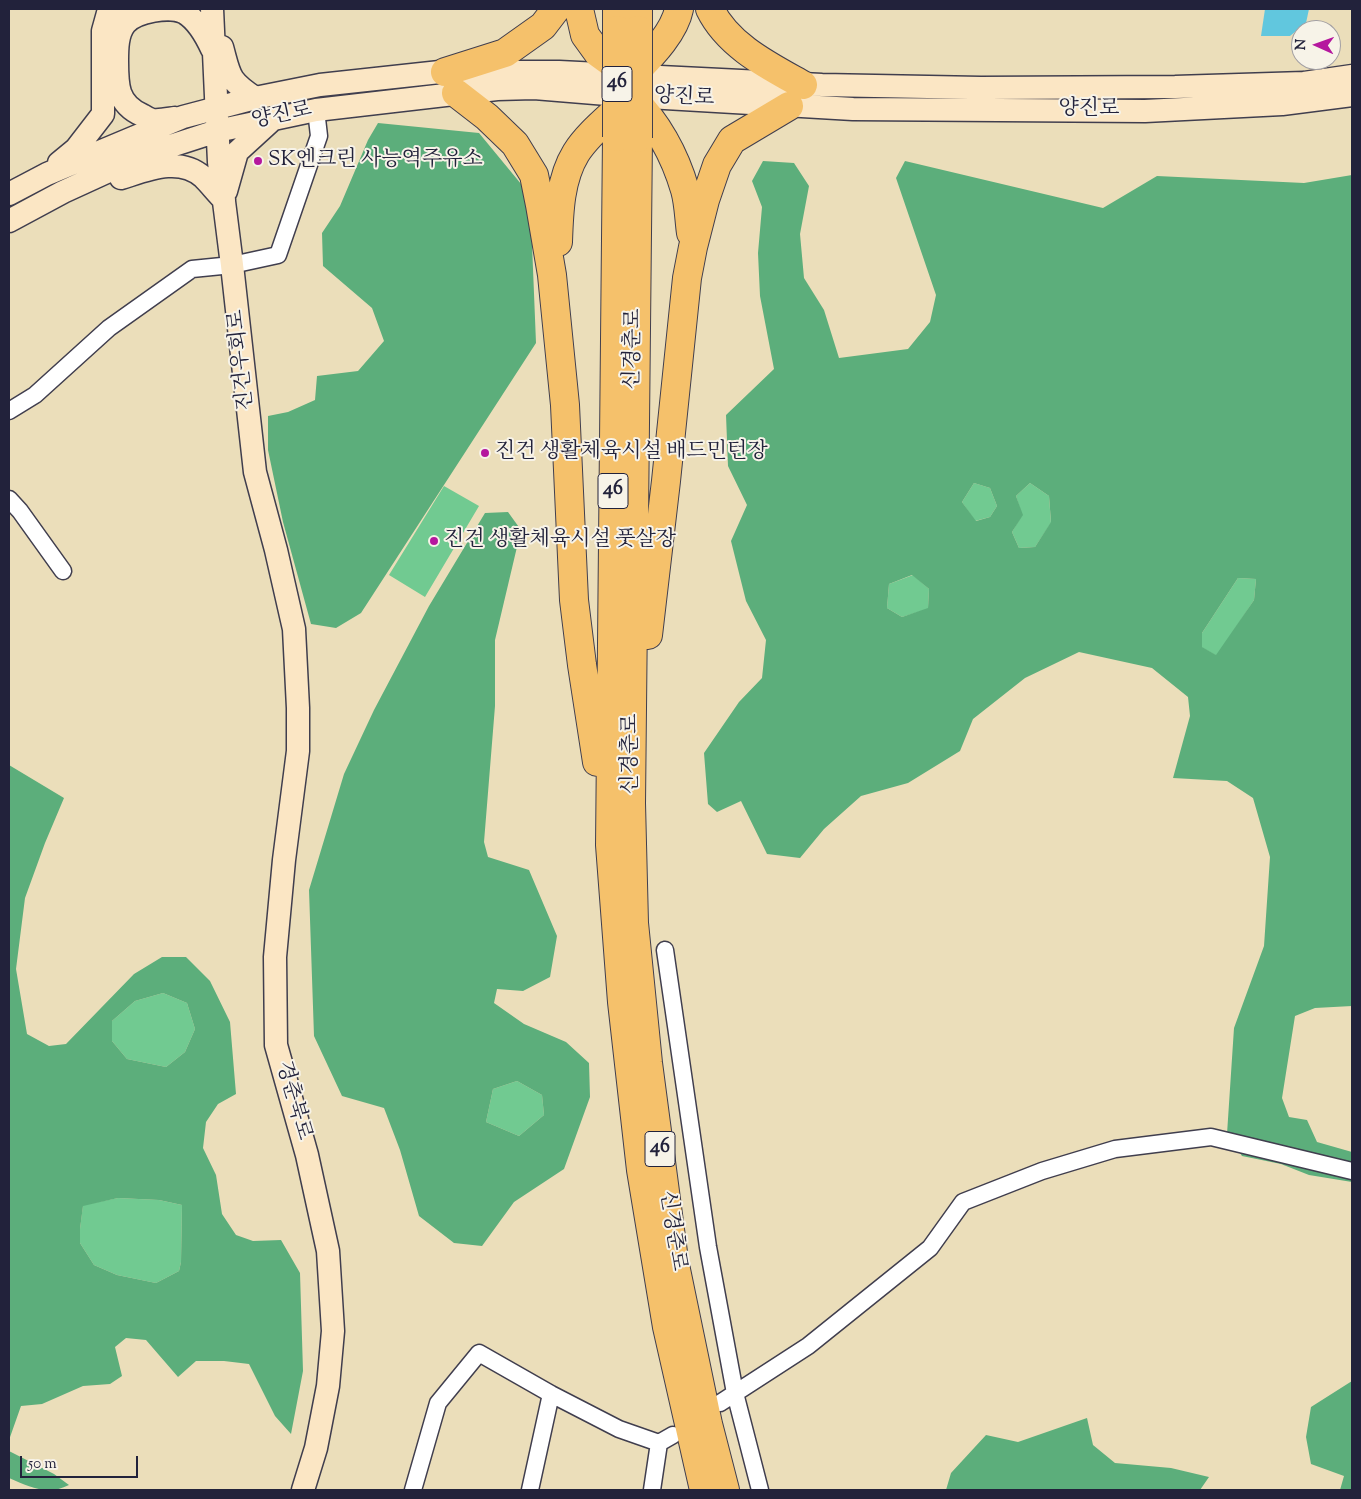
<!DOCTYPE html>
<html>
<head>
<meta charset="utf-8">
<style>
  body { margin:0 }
  #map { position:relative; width:1361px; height:1499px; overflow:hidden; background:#ebdeba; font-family:"Sorts Mill Goudy",serif }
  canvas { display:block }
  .frame { position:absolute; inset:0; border:10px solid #22223b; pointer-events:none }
  .north { position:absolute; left:1291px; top:20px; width:50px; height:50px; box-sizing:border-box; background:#f7f3e8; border:1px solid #a29fa3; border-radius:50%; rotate:272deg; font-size:14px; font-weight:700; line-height:20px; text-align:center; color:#22223b }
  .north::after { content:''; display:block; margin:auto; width:18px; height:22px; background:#b5179e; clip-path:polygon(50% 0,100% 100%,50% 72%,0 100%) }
  .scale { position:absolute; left:20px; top:1456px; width:118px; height:22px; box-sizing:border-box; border:2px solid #22223b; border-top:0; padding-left:6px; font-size:15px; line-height:18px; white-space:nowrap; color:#22223b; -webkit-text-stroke:4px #f7f3e8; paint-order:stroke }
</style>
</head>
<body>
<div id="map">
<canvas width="1361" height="1499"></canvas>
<div class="frame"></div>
<div class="north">N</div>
<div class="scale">50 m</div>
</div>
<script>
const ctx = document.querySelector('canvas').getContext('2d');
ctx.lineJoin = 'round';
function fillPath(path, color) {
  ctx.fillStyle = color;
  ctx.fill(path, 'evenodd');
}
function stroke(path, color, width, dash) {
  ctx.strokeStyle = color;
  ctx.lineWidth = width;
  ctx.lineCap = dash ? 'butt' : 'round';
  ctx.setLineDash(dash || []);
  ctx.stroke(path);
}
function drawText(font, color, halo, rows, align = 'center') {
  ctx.font = font + ' "Sorts Mill Goudy","Noto Serif KR",serif';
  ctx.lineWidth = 4;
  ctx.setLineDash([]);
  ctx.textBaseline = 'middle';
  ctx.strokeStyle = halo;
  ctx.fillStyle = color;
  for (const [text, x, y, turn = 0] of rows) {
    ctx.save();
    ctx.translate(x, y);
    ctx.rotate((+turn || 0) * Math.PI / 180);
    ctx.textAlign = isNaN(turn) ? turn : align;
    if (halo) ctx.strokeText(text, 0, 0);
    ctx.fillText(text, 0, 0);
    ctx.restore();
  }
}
fillPath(new Path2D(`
  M 974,483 L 990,488 L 997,506 L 990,517 L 975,521 L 962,502 Z
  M 1030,483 L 1049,496 L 1051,523 L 1035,547 L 1019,548 L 1012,532 L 1022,515 L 1016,496 Z
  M 444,486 L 479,506 L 425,597 L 389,575 Z
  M 913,575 L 929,589 L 928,609 L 902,617 L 887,608 L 889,584 Z
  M 1238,578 L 1256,579 L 1254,600 L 1217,656 L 1201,647 L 1202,633 Z
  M 163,993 L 187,1003 L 195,1029 L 185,1052 L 166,1067 L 127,1059 L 112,1041 L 112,1021 L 135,1001 Z
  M 517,1081 L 542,1095 L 544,1115 L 519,1136 L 486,1122 L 493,1089 Z
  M 118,1198 L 159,1200 L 182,1205 L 181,1262 L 179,1271 L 156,1283 L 117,1275 L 94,1265 L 80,1243 L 80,1229 L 83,1205 Z`), '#71ca91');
fillPath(new Path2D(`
  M 378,123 L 479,133 L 526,190 L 532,244 L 536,343 L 361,613 L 336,628 L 311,624 L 283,522 L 268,450 L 268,416 L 288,412 L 315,400 L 317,376 L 358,371 L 384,341 L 372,308 L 323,266 L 322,233 L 340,206 L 368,140 Z
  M 763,161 L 794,163 L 809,186 L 800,234 L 804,278 L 824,310 L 839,358 L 908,349 L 930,322 L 936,295 L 896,178 L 905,161 L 1103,208 L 1157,176 L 1304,183 L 1352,175 L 1352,1006 L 1315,1008 L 1295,1016 L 1282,1098 L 1289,1117 L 1307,1120 L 1317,1142 L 1352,1152 L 1352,1182 L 1309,1175 L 1281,1164 L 1242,1156 L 1227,1134 L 1234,1028 L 1264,946 L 1270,857 L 1253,798 L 1227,781 L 1173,778 L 1190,716 L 1188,697 L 1152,668 L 1079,652 L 1025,678 L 973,719 L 960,751 L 908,783 L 861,796 L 824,829 L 800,858 L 767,854 L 741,801 L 717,812 L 708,804 L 704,753 L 739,702 L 762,678 L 766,640 L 746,601 L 731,541 L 747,505 L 728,466 L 726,415 L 774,369 L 760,296 L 758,253 L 762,207 L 752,181 ZM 974,483 L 990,488 L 997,506 L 990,517 L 976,521 L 962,502 ZM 1030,483 L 1049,496 L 1051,522 L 1035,547 L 1019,548 L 1012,532 L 1023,515 L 1016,496 ZM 912,575 L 929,589 L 928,608 L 902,617 L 887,608 L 889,584 ZM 1238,578 L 1256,579 L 1254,600 L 1216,655 L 1202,647 L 1202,633 Z
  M 508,512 L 521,530 L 495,640 L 495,706 L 484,842 L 488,857 L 529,870 L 557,936 L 550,977 L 523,991 L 497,989 L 494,1003 L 524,1024 L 566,1042 L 589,1063 L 590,1097 L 564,1169 L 514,1202 L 482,1246 L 454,1243 L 419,1216 L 400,1150 L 384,1108 L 342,1096 L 314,1036 L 309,890 L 344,774 L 374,710 L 429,606 L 485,513 ZM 517,1081 L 542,1095 L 544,1115 L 519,1136 L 486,1122 L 493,1089 Z
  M 9,765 L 64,798 L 45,843 L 25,898 L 16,969 L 27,1034 L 49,1046 L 66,1044 L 134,974 L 162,957 L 186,957 L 210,981 L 230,1022 L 236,1094 L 218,1104 L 206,1122 L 203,1148 L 216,1175 L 222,1214 L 236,1235 L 253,1241 L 281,1240 L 300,1273 L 303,1371 L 291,1434 L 275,1416 L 249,1364 L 224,1361 L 196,1361 L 178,1377 L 146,1340 L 126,1338 L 115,1347 L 122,1376 L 110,1384 L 83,1386 L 42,1404 L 21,1406 L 9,1440 ZM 163,993 L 187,1003 L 195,1029 L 185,1052 L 166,1067 L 127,1059 L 112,1041 L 112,1021 L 135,1001 ZM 118,1198 L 159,1200 L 182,1205 L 181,1262 L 179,1271 L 156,1283 L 117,1275 L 94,1265 L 80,1243 L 80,1229 L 83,1206 Z
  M 1352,1381 L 1352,1490 L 1340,1490 L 1344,1476 L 1311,1464 L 1306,1437 L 1311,1407 Z
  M 1087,1418 L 1093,1445 L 1115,1463 L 1171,1468 L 1209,1477 L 1200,1490 L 946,1490 L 951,1473 L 986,1435 L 1018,1442 Z
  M 9,1451 L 54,1474 L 69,1485 C 47,1496 30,1487 9,1478 Z`), '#5cae7b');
fillPath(new Path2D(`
  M 1265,9 L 1309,9 L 1306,23 L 1290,36 L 1261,36 Z`), '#61c7de');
const minor = new Path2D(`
  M 9,411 L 35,395 L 109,328 L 192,269 L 232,265 L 278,255 L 319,136 L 316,110
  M 9,499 L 20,511 L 63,571
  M 665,950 L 708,1247 L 735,1393 L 760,1490
  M 720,1403 L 808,1346 L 930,1248 L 963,1202 L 1042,1171 L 1115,1149 L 1211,1137 L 1352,1171
  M 659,1443 L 673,1435
  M 413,1490 L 438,1403 L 479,1353 L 551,1394 L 619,1429 L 659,1443 L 652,1490
  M 530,1490 L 551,1394`);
const secondary = new Path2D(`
  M 212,9 L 219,162 L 232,265 L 255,472 L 276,550 L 294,629 L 298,708 L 298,751 L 284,860 L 275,957 L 276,1045 L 307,1155 L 328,1251 L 333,1331 L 328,1386 L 316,1448 L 303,1490
  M 222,47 C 230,76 228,80 255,98
  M 175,118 C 168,119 159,121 152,120 C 149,119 145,117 142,115 C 117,104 117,85 117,61 C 117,49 117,34 125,24 C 135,11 171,5 185,13 C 198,21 206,36 212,49
  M 59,163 L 76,149 L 103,114 L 103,31 L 108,13 L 115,9
  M 121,178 C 147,170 179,156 203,177 C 210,184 217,193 224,200
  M 226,191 L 237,152 L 272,120
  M 9,194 L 47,174 L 183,117 L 255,98 L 320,85 L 440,72 L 559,72 L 822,85 L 981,88 L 1175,87 L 1304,83 L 1352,76
  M 9,221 L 63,192 L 146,154 L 217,131 L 316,110 L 497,89 L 534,88 L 631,96 L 853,109 L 1145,111 L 1282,104 L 1352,95`);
const trunk = new Path2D(`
  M 579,9 L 585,35 L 598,53 L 631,77
  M 617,9 L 617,30
  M 679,9 C 674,34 648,59 631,77 L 631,96 C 656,122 675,155 685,190 C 689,204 689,219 691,233
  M 710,9 C 728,46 769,66 803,85
  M 638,30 L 638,9
  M 445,72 L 505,53 L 543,26 L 556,9
  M 456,93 L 487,117 L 515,144 L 534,175 L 540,205 L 552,275 L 565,405 L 574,600 L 582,665 L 597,762
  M 617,137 L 610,845 L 622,1002 L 641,1170 L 667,1327 L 704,1490
  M 638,138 L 631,803 L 634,923 L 648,1063 L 674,1260 L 708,1424 L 725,1490
  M 558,242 C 559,212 560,179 576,153 C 590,131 613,115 630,97
  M 648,635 L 666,481 L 687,278 L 693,247 L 705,200 L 717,165 L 732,140 L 789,106`);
stroke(minor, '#403e4e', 19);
stroke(secondary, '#403e4e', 25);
stroke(trunk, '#403e4e', 30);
stroke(minor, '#fff', 16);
stroke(secondary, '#fbe6c4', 22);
stroke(trunk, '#f5c16b', 28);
const trunkBridge = new Path2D(`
  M 617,30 L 617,137
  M 638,138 L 638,30`);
stroke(trunkBridge, '#403e4e', 30, []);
stroke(trunkBridge, '#f5c16b', 28);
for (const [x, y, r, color] of [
  [258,161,5,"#b5179e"],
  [485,453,5,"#b5179e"],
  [434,541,5,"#b5179e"]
]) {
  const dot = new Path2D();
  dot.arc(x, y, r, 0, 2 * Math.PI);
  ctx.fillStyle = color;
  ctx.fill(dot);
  stroke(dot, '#f7f3e8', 2);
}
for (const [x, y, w] of [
  [617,84,30],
  [613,491,30],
  [660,1149,30]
]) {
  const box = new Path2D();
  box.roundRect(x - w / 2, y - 17.5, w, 35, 4);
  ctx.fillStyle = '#f7f3e8';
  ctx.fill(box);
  stroke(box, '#22223b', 1);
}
drawText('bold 20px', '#22223b', null, [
  ["46",617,84],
  ["46",613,491],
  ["46",660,1149]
]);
drawText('21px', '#22223b', '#f7f3e8', [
  ["양진로",684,99,3],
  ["양진로",1089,110],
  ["양진로",282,117,-12],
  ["신경춘로",635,349,-89],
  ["진건우회로",243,360,-96],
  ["신경춘로",632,754,-90],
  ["경춘북로",292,1101,74],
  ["신경춘로",671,1231,81]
]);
drawText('21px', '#22223b', '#f7f3e8', [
  ["SK엔크린 사능역주유소",268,161],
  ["진건 생활체육시설 배드민턴장",495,453],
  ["진건 생활체육시설 풋살장",444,541]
], 'left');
</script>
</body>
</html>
